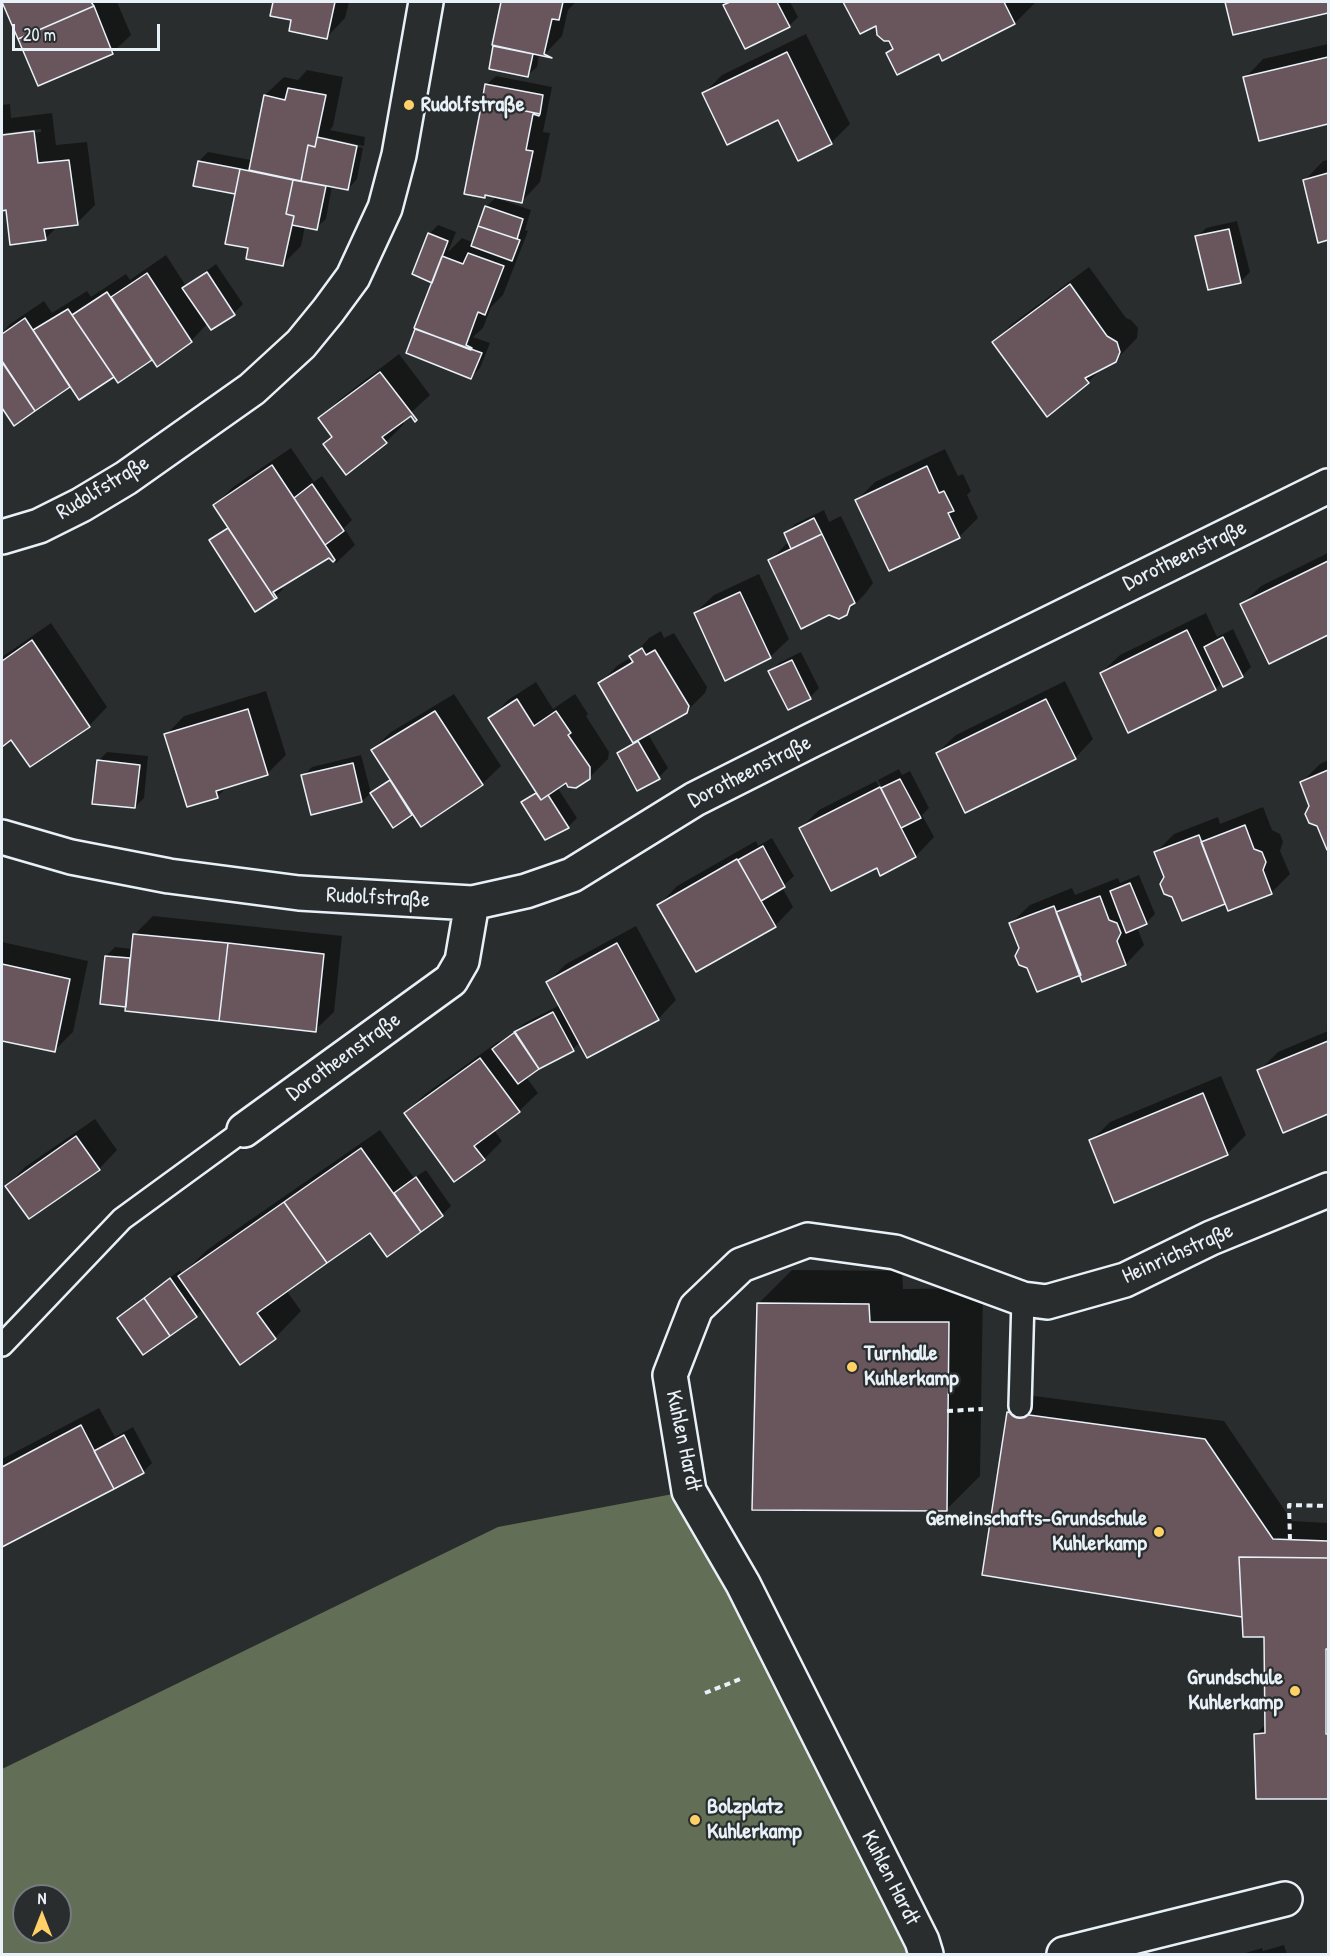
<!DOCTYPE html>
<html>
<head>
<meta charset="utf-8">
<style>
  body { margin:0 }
  #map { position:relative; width:1330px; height:1956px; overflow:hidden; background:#2a2d2e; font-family:"Patrick Hand",sans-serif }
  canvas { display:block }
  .frame { position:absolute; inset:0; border:3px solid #e8f1f8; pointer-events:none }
  .north { position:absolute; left:12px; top:1884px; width:60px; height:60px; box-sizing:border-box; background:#2a2d2e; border:2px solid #767b7f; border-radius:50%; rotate:0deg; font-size:16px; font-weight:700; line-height:24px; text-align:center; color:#e8f1f8 }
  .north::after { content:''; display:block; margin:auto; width:21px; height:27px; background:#ffd166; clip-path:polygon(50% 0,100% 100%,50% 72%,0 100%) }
  .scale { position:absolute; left:12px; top:24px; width:148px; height:27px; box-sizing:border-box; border:3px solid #e8f1f8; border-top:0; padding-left:8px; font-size:18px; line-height:21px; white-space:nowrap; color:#e8f1f8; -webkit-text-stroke:4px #2a2d2e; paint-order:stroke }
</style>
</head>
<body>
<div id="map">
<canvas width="1330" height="1956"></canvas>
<div class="frame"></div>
<div class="north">N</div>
<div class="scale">20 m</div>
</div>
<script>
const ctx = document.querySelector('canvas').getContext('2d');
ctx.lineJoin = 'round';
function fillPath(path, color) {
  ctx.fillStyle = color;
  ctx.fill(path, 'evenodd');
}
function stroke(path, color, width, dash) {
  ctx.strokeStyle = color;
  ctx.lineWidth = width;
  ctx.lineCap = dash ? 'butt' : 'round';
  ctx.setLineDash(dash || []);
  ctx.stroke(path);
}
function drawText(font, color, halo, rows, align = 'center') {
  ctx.font = font + ' "Patrick Hand",sans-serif';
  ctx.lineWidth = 4.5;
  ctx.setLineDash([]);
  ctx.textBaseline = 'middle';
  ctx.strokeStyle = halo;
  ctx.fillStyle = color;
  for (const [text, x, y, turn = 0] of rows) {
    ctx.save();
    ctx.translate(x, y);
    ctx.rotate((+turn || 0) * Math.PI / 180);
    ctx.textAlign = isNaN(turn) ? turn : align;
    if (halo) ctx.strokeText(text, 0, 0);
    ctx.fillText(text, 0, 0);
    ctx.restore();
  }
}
fillPath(new Path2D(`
  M 689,1491 L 926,1954 L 2,1954 L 2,1769 L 498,1527 ZM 24,1896 L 60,1896 L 60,1932 L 24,1932 Z`), '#626f56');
fillPath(new Path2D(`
  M 4,2 L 117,2 L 131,35 L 112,53 L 39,84 Z
  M 274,2 L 349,2 L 345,18 L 327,37 L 293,18 L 272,14 Z
  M 503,2 L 576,2 L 568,10 L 562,36 L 544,55 L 539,54 L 537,67 L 527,76 L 495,47 L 497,45 L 494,44 Z
  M 729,2 L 790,2 L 798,17 L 789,26 L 725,5 Z
  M 844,2 L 1036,2 L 1015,23 L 942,59 L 939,52 L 888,53 L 894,47 L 878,24 L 860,32 Z
  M 1227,2 L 1328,2 L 1328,12 L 1234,33 Z
  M 806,34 L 850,124 L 831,143 L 798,159 L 778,118 L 704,93 L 722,75 Z
  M 1328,44 L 1328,122 L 1260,139 L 1245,78 L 1263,59 Z
  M 307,70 L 343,77 L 333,126 L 330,130 L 365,137 L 364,146 L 323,137 L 323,140 L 363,148 L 357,179 L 348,189 L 332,186 L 326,219 L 316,228 L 305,226 L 301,246 L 283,264 L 250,247 L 237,190 L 234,193 L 199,161 L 208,152 L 251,160 L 253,158 L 265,95 L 284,77 L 298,80 Z
  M 496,76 L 552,87 L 543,132 L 550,133 L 540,182 L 522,201 L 486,194 L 484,196 L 486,85 Z
  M 10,104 L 11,118 L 52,113 L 56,145 L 87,142 L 95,205 L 77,223 L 58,226 L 45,239 L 8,208 L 2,209 L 2,136 L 41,132 L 41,129 L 4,133 L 2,135 L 2,105 Z
  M 1328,160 L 1328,239 L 1319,241 L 1305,180 L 1323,161 Z
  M 497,196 L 496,198 L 531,210 L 525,230 L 528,231 L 503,295 L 491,307 L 483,328 L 473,337 L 490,343 L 480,368 L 471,377 L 416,329 L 436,276 L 429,234 L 438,225 L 456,232 L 448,252 L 462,238 L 474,243 L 486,207 Z
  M 1237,221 L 1250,272 L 1241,281 L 1209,288 L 1197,237 L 1206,228 Z
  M 166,255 L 186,286 L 216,264 L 243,304 L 234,313 L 208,323 L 191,341 L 153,358 L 118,381 L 114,375 L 71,385 L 14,424 L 2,405 L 2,333 L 10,324 L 44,301 L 52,313 L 87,291 L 91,297 L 126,274 L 130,280 Z
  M 1089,267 L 1126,318 L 1131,320 L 1138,328 L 1137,338 L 1115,361 L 1103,367 L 1088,382 L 1047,415 L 994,342 L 1012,324 Z
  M 399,354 L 430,395 L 402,421 L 404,424 L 386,442 L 325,444 L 333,436 L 320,419 L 339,400 Z
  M 291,448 L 314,482 L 322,476 L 352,520 L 344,528 L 355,545 L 336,563 L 330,556 L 281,586 L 283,589 L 274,598 L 210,541 L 228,526 L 215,505 L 233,487 Z
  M 945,449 L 958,476 L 963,474 L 971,491 L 967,495 L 978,518 L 959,537 L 889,569 L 857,500 L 875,482 Z
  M 824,510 L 829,522 L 841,516 L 873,583 L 865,594 L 846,613 L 770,561 L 788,542 L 786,533 L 795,524 Z
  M 1328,553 L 1328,633 L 1270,662 L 1242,604 L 1261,586 Z
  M 759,574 L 789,639 L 770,657 L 695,613 L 714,595 Z
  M 1206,613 L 1217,637 L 1233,629 L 1251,667 L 1242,676 L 1222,682 L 1215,689 L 1101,673 L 1120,655 Z
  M 51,623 L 107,707 L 89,726 L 12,738 L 2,745 L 2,657 Z
  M 661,631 L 664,638 L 674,633 L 707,687 L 705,693 L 686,712 L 648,734 L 668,768 L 659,777 L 619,753 L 634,741 L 600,683 L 618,665 L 632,657 L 649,638 Z
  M 801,652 L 819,688 L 810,697 L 789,708 L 770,672 L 779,663 Z
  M 1065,681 L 1093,739 L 1075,758 L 937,753 L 956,735 Z
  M 536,682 L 553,709 L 575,694 L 588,714 L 586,716 L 609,752 L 608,759 L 589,778 L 566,781 L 557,787 L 577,818 L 568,827 L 546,838 L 523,803 L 536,790 L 490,719 L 508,700 Z
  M 266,691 L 286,755 L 267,774 L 228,786 L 218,796 L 188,806 L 166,735 L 184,716 Z
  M 454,694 L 501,766 L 482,784 L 413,812 L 393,826 L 371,794 L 391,778 L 372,750 L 391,732 Z
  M 107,752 L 148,756 L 144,798 L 135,807 L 98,761 Z
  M 361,755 L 371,793 L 362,801 L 303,776 L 312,767 Z
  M 1328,760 L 1328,848 L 1327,848 L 1302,782 L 1320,764 Z
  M 899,769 L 902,775 L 910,771 L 929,808 L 922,815 L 934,837 L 916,856 L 881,874 L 877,866 L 801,828 L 819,810 L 876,781 L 897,822 L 900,821 L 878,780 Z
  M 1263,807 L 1272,830 L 1280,834 L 1283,842 L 1280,851 L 1290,874 L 1271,893 L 1225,903 L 1182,919 L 1156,852 L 1174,834 L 1218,817 L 1220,824 Z
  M 772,838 L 794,876 L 782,887 L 793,907 L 775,926 L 659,905 L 677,886 L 756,841 L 758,846 Z
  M 1139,875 L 1155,914 L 1146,923 L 1137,927 L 1144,945 L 1126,964 L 1083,980 L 1080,974 L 1020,948 L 1011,923 L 1030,905 L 1072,888 L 1075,895 L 1118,878 L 1120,883 Z
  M 153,916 L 342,936 L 334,1012 L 315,1030 L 127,1010 L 106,956 L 115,947 L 133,949 L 135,934 Z
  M 636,926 L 676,1000 L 658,1019 L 580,1042 L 573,1049 L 526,1077 L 538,1093 L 519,1111 L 494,1130 L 502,1141 L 484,1159 L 406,1113 L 424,1095 L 499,1041 L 500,1042 L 525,1023 L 560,1005 L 548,982 L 566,964 Z
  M 2,942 L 88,961 L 73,1032 L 54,1051 L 2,1040 Z
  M 1328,1031 L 1328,1112 L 1284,1131 L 1259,1071 L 1278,1052 Z
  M 1221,1076 L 1246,1135 L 1227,1154 L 1091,1141 L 1110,1122 Z
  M 95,1119 L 117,1150 L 99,1169 L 7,1186 L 25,1167 Z
  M 380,1130 L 414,1178 L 426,1170 L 451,1206 L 442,1215 L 387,1254 L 370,1231 L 286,1290 L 301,1311 L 275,1338 L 203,1309 L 196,1316 L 119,1318 L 128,1309 L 180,1270 L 182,1274 L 207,1250 Z
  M 792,1270 L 902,1271 L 903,1289 L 983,1288 L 980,1476 L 946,1510 L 759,1303 Z
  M 1027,1395 L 1224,1421 L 1292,1521 L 1328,1523 L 1328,1798 L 1258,1797 L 1256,1734 L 1266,1724 L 1265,1636 L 1243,1614 L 1009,1413 Z
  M 99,1408 L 115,1437 L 133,1427 L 152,1463 L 143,1472 L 2,1545 L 2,1459 Z
  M 1284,1945 L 1287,1954 L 1242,1954 L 1262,1948 L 1263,1951 Z`), '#0007');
const building = new Path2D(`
  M 2,2 L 91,2 L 94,6 L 18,39 Z
  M 273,2 L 335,2 L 327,39 L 289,31 L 291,20 L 270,16 Z
  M 501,2 L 563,2 L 559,20 L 552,19 L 544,54 L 552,58 L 492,45 Z
  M 730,2 L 777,2 L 790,27 L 745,49 L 723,5 Z
  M 843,2 L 1004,2 L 1015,24 L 942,61 L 939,54 L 897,75 L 886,53 L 893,49 L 889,41 L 884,41 L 877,35 L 876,26 L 860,34 Z
  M 1225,2 L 1328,2 L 1328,13 L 1233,35 Z
  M 94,6 L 113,54 L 38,86 L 18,39 Z
  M 493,46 L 533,54 L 528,77 L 489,69 Z
  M 787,52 L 832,144 L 798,161 L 778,120 L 727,145 L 702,93 Z
  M 1328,57 L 1328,124 L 1259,141 L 1243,77 Z
  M 485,84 L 543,95 L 540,114 L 482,102 Z
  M 288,88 L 326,95 L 315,147 L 308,145 L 301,181 L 249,170 L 264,95 L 285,100 Z
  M 482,102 L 540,114 L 539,116 L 533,114 L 526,150 L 533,151 L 522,203 L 485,195 L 485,198 L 464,194 Z
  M 34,131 L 38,163 L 69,160 L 78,225 L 44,229 L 46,240 L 10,245 L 6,210 L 2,211 L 2,135 Z
  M 317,137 L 357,146 L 348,190 L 301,181 L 308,145 L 315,147 Z
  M 198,161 L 240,169 L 235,194 L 193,186 Z
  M 240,169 L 293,180 L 286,214 L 294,216 L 283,266 L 246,259 L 248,248 L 225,244 Z
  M 1328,169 L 1328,240 L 1318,243 L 1303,180 L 1328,173 Z
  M 293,180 L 326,186 L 317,230 L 292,225 L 294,216 L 286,214 Z
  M 485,206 L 523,219 L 517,239 L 478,226 Z
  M 478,226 L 520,240 L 512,261 L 471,246 Z
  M 1229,229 L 1241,283 L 1208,290 L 1195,236 Z
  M 428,233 L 448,241 L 432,283 L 412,274 Z
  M 468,253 L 504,266 L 485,315 L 478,312 L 466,345 L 472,348 L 471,350 L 414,328 L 442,256 L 463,264 Z
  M 207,272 L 235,315 L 211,330 L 182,288 Z
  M 147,273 L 192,342 L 157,367 L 111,297 Z
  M 1070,284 L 1107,336 L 1117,342 L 1120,352 L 1116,362 L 1085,378 L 1089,383 L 1047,417 L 992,342 Z
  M 107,292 L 152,360 L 118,383 L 72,315 Z
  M 68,309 L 114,377 L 79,400 L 33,330 Z
  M 25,318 L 70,387 L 35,411 L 2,361 L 2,334 Z
  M 415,329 L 482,353 L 471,379 L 406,353 Z
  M 2,362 L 35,411 L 14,426 L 2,408 Z
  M 380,372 L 417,420 L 415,422 L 411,416 L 382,437 L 387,443 L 346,475 L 323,444 L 332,437 L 318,418 Z
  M 272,465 L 335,560 L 333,562 L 329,558 L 273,592 L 277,598 L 275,599 L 213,505 Z
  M 927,466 L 939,493 L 944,491 L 954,511 L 948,513 L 960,538 L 889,571 L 855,500 Z
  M 312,484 L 344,531 L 325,545 L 294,498 Z
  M 814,518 L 822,534 L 791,549 L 784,533 Z
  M 228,528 L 275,599 L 255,612 L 209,540 Z
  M 822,534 L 855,603 L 850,606 L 847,615 L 839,619 L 829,615 L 801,629 L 768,560 Z
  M 1328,561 L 1328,635 L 1269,664 L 1240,604 Z
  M 740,592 L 771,658 L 725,681 L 694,613 Z
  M 1187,630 L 1216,690 L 1128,733 L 1100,673 Z
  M 1223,637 L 1243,677 L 1223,687 L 1204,647 Z
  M 32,640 L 90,727 L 30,767 L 11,740 L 2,747 L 2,661 Z
  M 642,648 L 646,655 L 655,650 L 689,706 L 687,713 L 633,743 L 598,683 L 633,662 L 629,656 Z
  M 792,660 L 811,699 L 788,710 L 768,671 Z
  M 517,699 L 534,726 L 556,711 L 571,733 L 568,735 L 590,767 L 590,779 L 576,788 L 568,787 L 566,783 L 541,800 L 488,718 Z
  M 1046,699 L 1076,759 L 965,813 L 936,753 Z
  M 248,709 L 268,775 L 216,791 L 218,798 L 187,807 L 164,734 Z
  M 435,711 L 483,785 L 421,827 L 371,750 Z
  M 638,741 L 660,779 L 637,791 L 617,753 Z
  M 97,760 L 140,765 L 135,808 L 92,804 Z
  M 353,763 L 362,802 L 311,815 L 301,775 Z
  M 1328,770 L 1328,850 L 1327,850 L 1317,826 L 1309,823 L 1305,814 L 1309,806 L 1300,782 Z
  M 900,779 L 921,818 L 901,828 L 881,788 Z
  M 390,780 L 412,815 L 393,828 L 370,793 Z
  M 880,787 L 916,857 L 880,876 L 877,868 L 831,891 L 799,828 Z
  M 536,793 L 541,800 L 548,795 L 569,828 L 545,840 L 521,802 Z
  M 1245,825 L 1254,849 L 1262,852 L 1266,862 L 1263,870 L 1272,894 L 1228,911 L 1201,842 Z
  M 1199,835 L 1225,904 L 1182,921 L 1172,897 L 1164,894 L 1160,884 L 1164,877 L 1154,852 Z
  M 763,846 L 785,887 L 761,901 L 738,860 Z
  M 737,859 L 776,927 L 696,972 L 657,905 Z
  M 1130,883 L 1147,924 L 1126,933 L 1110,891 Z
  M 1100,896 L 1109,920 L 1117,923 L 1121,933 L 1117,941 L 1126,965 L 1082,982 L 1056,912 Z
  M 1054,906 L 1081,975 L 1037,992 L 1027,968 L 1019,965 L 1015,956 L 1019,948 L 1009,923 Z
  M 133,934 L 228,943 L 219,1021 L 125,1011 Z
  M 228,943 L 324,954 L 316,1032 L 219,1021 Z
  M 617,943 L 659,1020 L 587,1058 L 546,982 Z
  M 105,956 L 130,958 L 126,1007 L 100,1004 Z
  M 2,964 L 70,979 L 55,1052 L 2,1041 Z
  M 553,1012 L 574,1051 L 539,1069 L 514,1032 Z
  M 515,1032 L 539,1069 L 518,1084 L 492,1049 Z
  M 1328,1041 L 1328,1114 L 1283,1133 L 1257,1070 Z
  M 480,1058 L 520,1112 L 474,1146 L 485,1160 L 454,1182 L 404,1113 Z
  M 1203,1093 L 1228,1155 L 1114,1203 L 1089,1140 Z
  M 76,1136 L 100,1170 L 29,1219 L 5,1186 Z
  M 361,1148 L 421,1232 L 387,1257 L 370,1233 L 327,1263 L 284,1202 Z
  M 416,1177 L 443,1216 L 421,1232 L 394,1193 Z
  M 284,1202 L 327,1263 L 257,1313 L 276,1339 L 240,1365 L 178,1276 Z
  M 170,1278 L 197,1317 L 170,1336 L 144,1298 Z
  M 144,1298 L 170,1336 L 143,1355 L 117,1318 Z
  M 757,1303 L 869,1304 L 870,1322 L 949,1322 L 947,1511 L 752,1510 Z
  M 1007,1412 L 1205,1439 L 1273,1539 L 1328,1541 L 1328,1558 L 1239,1557 L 1242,1617 L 982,1575 Z
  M 81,1425 L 114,1489 L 2,1547 L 2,1467 Z
  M 124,1435 L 144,1473 L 114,1489 L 94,1451 Z
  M 1239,1557 L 1328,1558 L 1328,1649 L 1326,1649 L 1326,1734 L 1328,1734 L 1328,1799 L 1256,1799 L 1254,1734 L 1265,1733 L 1264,1637 L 1243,1637 Z`);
fillPath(building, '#68565c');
stroke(building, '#e8f1f8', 1.5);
const lane = new Path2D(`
  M 2,1345 L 122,1219 L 244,1130
  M 1020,1406 L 1023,1299`);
const street = new Path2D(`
  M 2,537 L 39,526 L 81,505 L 126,478 L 252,389 L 301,344 L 328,311 L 353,277 L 385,208 L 399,155 L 426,2
  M 2,837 L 71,857 L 169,876 L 299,893 L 472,903 L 526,891 L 572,875 L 695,799 L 812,740 L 1328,486
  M 244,1130 L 451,980 L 462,961 L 472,903
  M 926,1954 L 922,1941 L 743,1584 L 689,1491 L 670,1375 L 696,1308 L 741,1265 L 808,1240 L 895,1252 L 1023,1299 L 1047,1302 L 1125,1280 L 1211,1238 L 1328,1190
  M 1064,1954 L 1285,1899`);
stroke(lane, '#e8f1f8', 26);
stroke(street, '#e8f1f8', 38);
stroke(new Path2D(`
  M 947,1411 L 983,1409
  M 1290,1540 L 1289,1505 L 1328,1506
  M 705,1693 L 743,1678`), '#e8f1f8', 4, [6, 4.5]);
stroke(lane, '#2a2d2e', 21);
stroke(street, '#2a2d2e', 33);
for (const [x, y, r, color] of [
  [409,105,6,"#ffd166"],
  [852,1367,6,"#ffd166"],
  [1159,1532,6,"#ffd166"],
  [1295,1691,6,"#ffd166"],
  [695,1820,6,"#ffd166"]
]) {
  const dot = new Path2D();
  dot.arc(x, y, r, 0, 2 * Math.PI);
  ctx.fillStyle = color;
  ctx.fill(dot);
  stroke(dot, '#2a2d2e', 2);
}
drawText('bold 22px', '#e8f1f8', '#2a2d2e', [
  ["Rudolfstraße",421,105],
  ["Turnhalle",864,1354],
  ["Kuhlerkamp",864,1379],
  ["Gemeinschafts-Grundschule",1147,1519,"right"],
  ["Kuhlerkamp",1147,1544,"right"],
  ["Grundschule",1283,1678,"right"],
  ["Kuhlerkamp",1283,1703,"right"],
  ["Bolzplatz",707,1807],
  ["Kuhlerkamp",707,1832]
], 'left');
drawText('22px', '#e8f1f8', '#2a2d2e', [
  ["Rudolfstraße",103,488,-31],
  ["Dorotheenstraße",1185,556,-26],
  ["Dorotheenstraße",750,772,-27],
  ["Rudolfstraße",378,898,3],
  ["Dorotheenstraße",344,1057,-36],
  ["Heinrichstraße",1178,1254,-24],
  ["Kuhlen Hardt",683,1441,78],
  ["Kuhlen Hardt",890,1878,63]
]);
</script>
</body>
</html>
